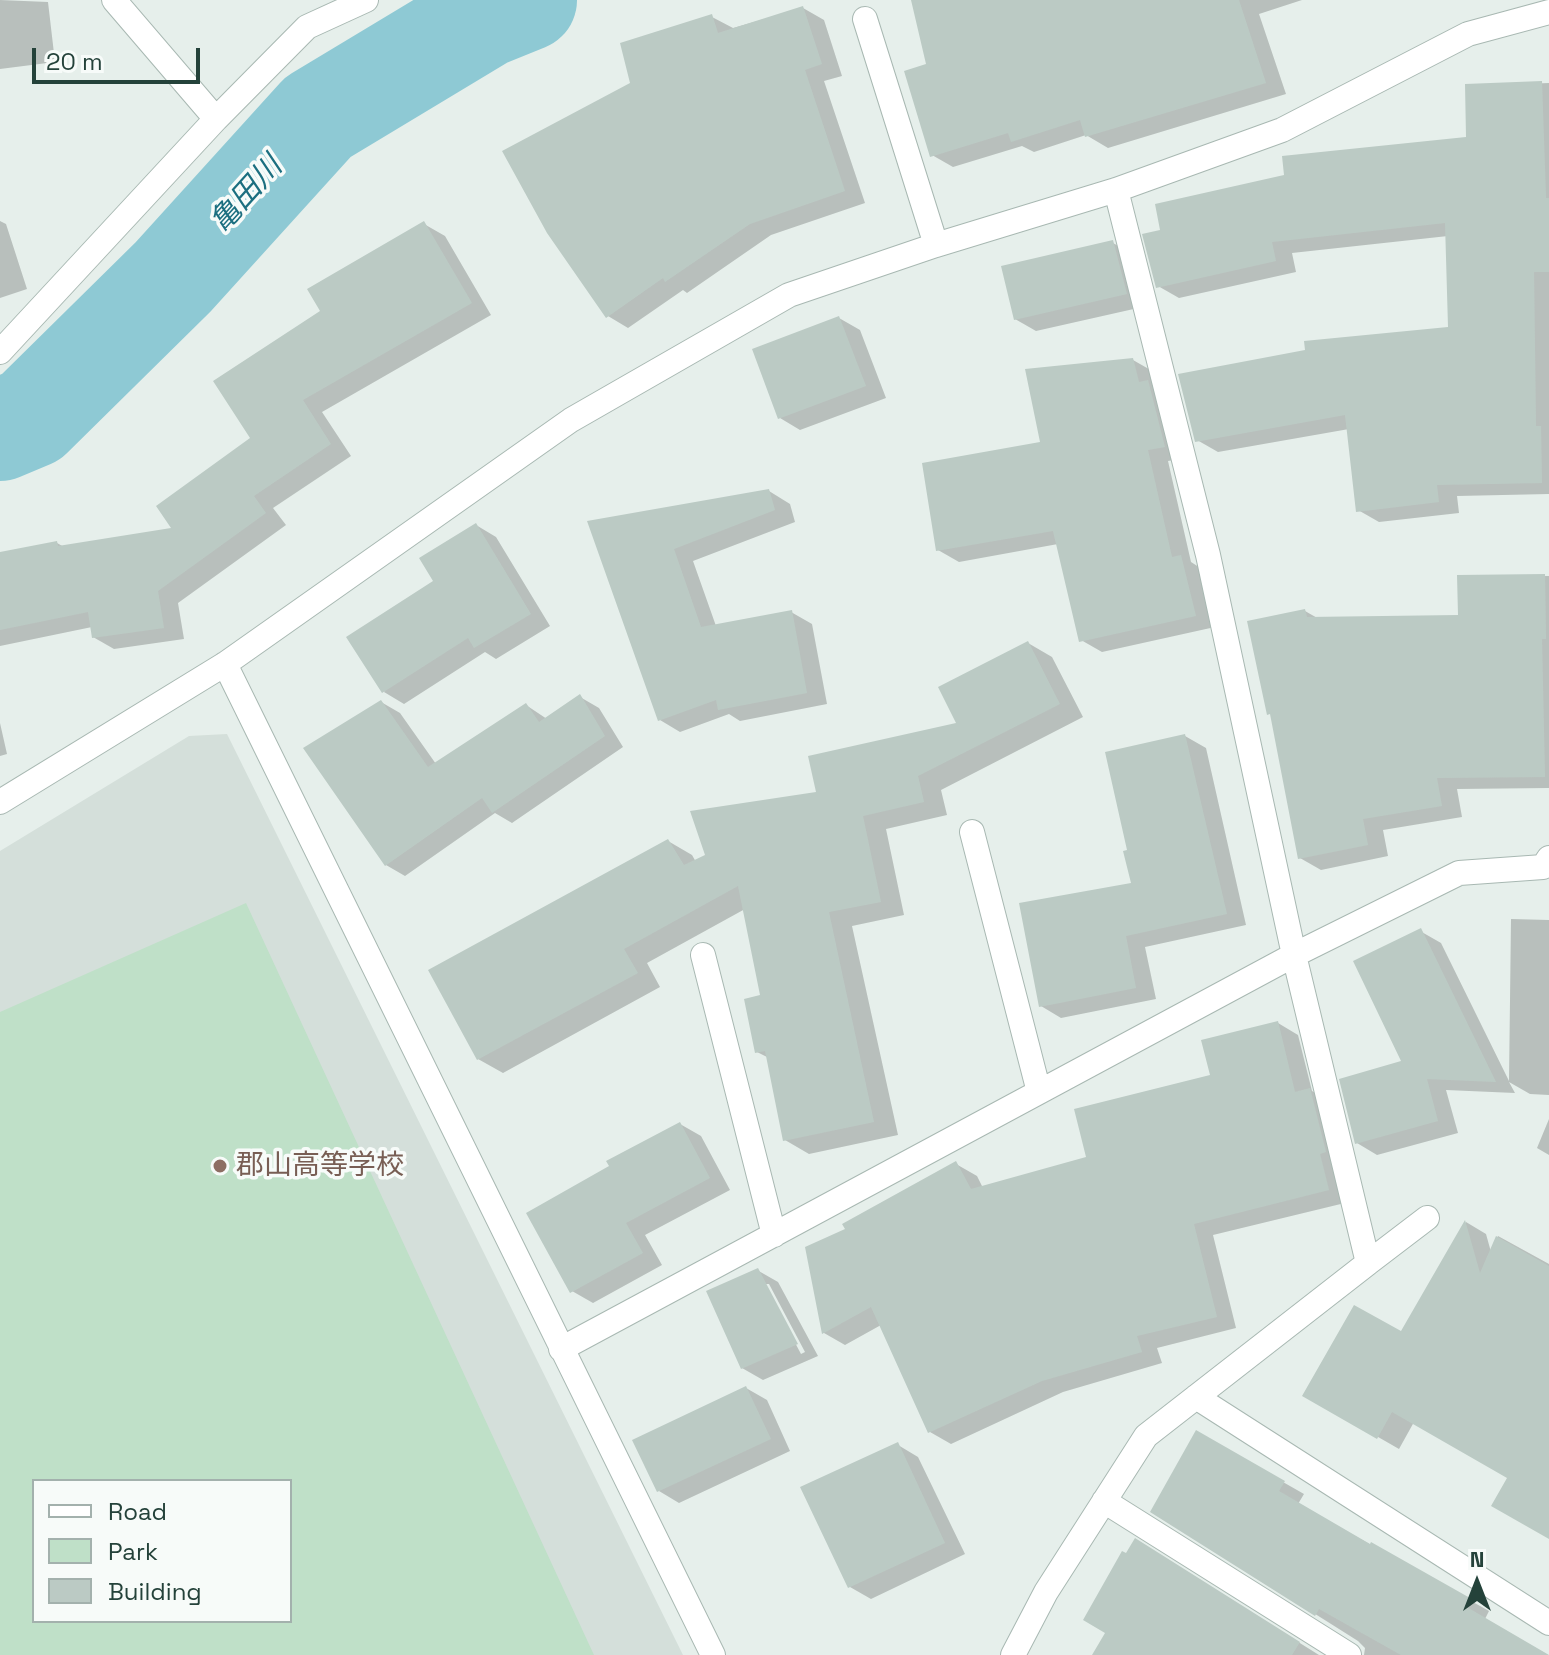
<!DOCTYPE html>
<html>
<head>
<meta charset="utf-8">
<style>
  body { margin:0 }
  #map { position:relative; width:1549px; height:1655px; overflow:hidden; background:#e6efeb; font-family:"Space Grotesk",sans-serif }
  canvas { display:block }
  .legend { position:absolute; left:32px; top:1479px; width:260px; height:144px; box-sizing:border-box; background:#f7fbf9; border:2px solid #a3b1ad; margin:0; padding:10px 14px; list-style:none; font-size:24px; color:#24423a }
  .legend li { display:flex; align-items:center; gap:16px; height:40px }
  .legend b { width:40px; border:2px solid #a3b1ad }
  .north { position:absolute; left:1437px; top:1543px; width:80px; height:80px; -webkit-text-stroke:6px #f7fbf9; paint-order:stroke; rotate:0deg; font-size:22px; font-weight:700; line-height:32px; text-align:center; color:#24423a }
  .north::after { content:''; display:block; margin:auto; width:28px; height:36px; background:#24423a; clip-path:polygon(50% 0,100% 100%,50% 72%,0 100%) }
  .scale { position:absolute; left:32px; top:48px; width:168px; height:36px; box-sizing:border-box; border:4px solid #24423a; border-top:0; padding-left:10px; font-size:24px; line-height:28px; white-space:nowrap; color:#24423a; -webkit-text-stroke:6px #f7fbf9; paint-order:stroke }
</style>
</head>
<body>
<div id="map">
<canvas width="1549" height="1655"></canvas>
<ul class="legend">
<li><b style="height:10px;background:#fff"></b>Road</li>
<li><b style="height:22px;background:#bfe0c8"></b>Park</li>
<li><b style="height:22px;background:#bbcac4"></b>Building</li>
</ul>
<div class="north">N</div>
<div class="scale">20 m</div>
</div>
<script>
const ctx = document.querySelector('canvas').getContext('2d');
ctx.lineJoin = 'round';
function fillPath(path, color) {
  ctx.fillStyle = color;
  ctx.fill(path, 'evenodd');
}
function stroke(path, color, width, dash) {
  ctx.strokeStyle = color;
  ctx.lineWidth = width;
  ctx.lineCap = dash ? 'butt' : 'round';
  ctx.setLineDash(dash || []);
  ctx.stroke(path);
}
function drawText(font, color, halo, rows, align = 'center') {
  ctx.font = font + ' "Space Grotesk","Noto Sans JP",sans-serif';
  ctx.lineWidth = 7;
  ctx.setLineDash([]);
  ctx.textBaseline = 'middle';
  ctx.strokeStyle = halo;
  ctx.fillStyle = color;
  for (const [text, x, y, turn = 0] of rows) {
    ctx.save();
    ctx.translate(x, y);
    ctx.rotate((+turn || 0) * Math.PI / 180);
    ctx.textAlign = isNaN(turn) ? turn : align;
    if (halo) ctx.strokeText(text, 0, 0);
    ctx.fillText(text, 0, 0);
    ctx.restore();
  }
}
fillPath(new Path2D(`
  M 227,734 L 683,1655 L 0,1655 L 0,851 L 189,736 ZM 34,1481 L 290,1481 L 290,1621 L 34,1621 Z`), '#d4dfda');
fillPath(new Path2D(`
  M 246,903 L 594,1655 L 0,1655 L 0,1012 ZM 34,1481 L 290,1481 L 290,1621 L 34,1621 Z`), '#bfe0c8');
fillPath(new Path2D(`
  M 0,0 L 48,2 L 55,62 L 0,69 Z
  M 913,0 L 1302,0 L 1259,14 L 1286,94 L 1108,148 L 1086,135 L 1034,152 L 1022,146 L 953,167 L 932,155 L 928,66 Z
  M 803,8 L 824,20 L 842,76 L 824,81 L 865,203 L 771,235 L 687,293 L 683,290 L 628,328 L 608,316 L 632,84 L 712,17 L 733,28 Z
  M 1549,83 L 1549,494 L 1457,496 L 1459,513 L 1379,522 L 1358,510 L 1349,429 L 1218,452 L 1197,440 L 1450,329 L 1448,236 L 1292,253 L 1296,272 L 1179,298 L 1158,286 L 1468,138 L 1467,86 Z
  M 0,221 L 6,224 L 27,289 L 0,298 Z
  M 424,224 L 445,236 L 491,315 L 322,412 L 351,456 L 273,508 L 286,525 L 178,603 L 184,639 L 114,649 L 93,637 L 92,627 L 0,646 L 0,554 L 57,543 L 64,547 L 175,529 L 253,438 L 323,312 Z
  M 1113,243 L 1134,255 L 1147,306 L 1036,331 L 1015,319 Z
  M 839,318 L 860,330 L 886,398 L 800,430 L 780,418 Z
  M 1133,360 L 1154,372 L 1185,458 L 1168,461 L 1191,562 L 1202,569 L 1215,627 L 1102,652 L 1081,640 L 1058,544 L 959,562 L 938,550 L 1043,444 Z
  M 769,491 L 790,504 L 795,522 L 693,561 L 716,626 L 791,612 L 812,624 L 827,704 L 740,721 L 729,714 L 680,732 L 660,720 L 590,523 Z
  M 476,525 L 496,537 L 550,626 L 496,659 L 485,652 L 404,704 L 384,692 L 436,582 Z
  M 1549,576 L 1549,788 L 1457,789 L 1462,817 L 1383,830 L 1388,856 L 1321,870 L 1300,858 L 1305,611 L 1319,619 L 1460,617 L 1459,577 Z
  M 1028,643 L 1052,657 L 1083,717 L 941,790 L 947,815 L 886,829 L 904,915 L 852,926 L 898,1135 L 809,1154 L 785,1140 L 769,1058 L 757,1052 L 763,997 L 745,909 L 647,963 L 660,987 L 503,1073 L 478,1059 L 668,841 L 692,855 L 696,862 L 819,793 L 959,724 Z
  M 580,697 L 599,708 L 623,747 L 512,823 L 495,813 L 405,876 L 386,865 L 306,748 L 381,702 L 400,713 L 436,764 L 526,705 L 547,719 Z
  M 0,723 L 7,754 L 0,756 Z
  M 1185,736 L 1206,748 L 1246,925 L 1145,947 L 1156,999 L 1061,1018 L 1041,1006 L 1133,884 L 1129,851 Z
  M 1511,919 L 1549,920 L 1549,1095 L 1530,1094 L 1509,1082 L 1515,1093 L 1446,1090 L 1458,1133 L 1377,1155 L 1357,1143 L 1404,1062 L 1420,931 L 1441,943 L 1509,1081 Z
  M 1278,1023 L 1298,1035 L 1312,1091 L 1331,1102 L 1349,1202 L 1213,1235 L 1236,1328 L 1157,1348 L 1162,1363 L 1063,1392 L 951,1444 L 930,1432 L 881,1325 L 845,1345 L 824,1333 L 807,1248 L 848,1230 L 956,1164 L 977,1176 L 983,1188 L 1088,1158 L 1212,1076 Z
  M 1549,1119 L 1549,1155 L 1537,1148 Z
  M 680,1124 L 701,1136 L 730,1190 L 645,1235 L 662,1265 L 593,1303 L 572,1291 Z
  M 1466,1222 L 1486,1234 L 1491,1252 L 1498,1236 L 1549,1264 L 1549,1537 L 1510,1477 L 1414,1422 L 1399,1449 L 1305,1395 L 1402,1334 Z
  M 757,1270 L 778,1282 L 818,1356 L 763,1380 L 742,1368 ZM 764,1284 L 769,1284 L 805,1352 L 801,1354 Z
  M 746,1388 L 767,1400 L 790,1451 L 679,1503 L 659,1491 Z
  M 1197,1433 L 1304,1494 L 1298,1504 L 1489,1611 L 1485,1619 L 1548,1655 L 1364,1655 L 1365,1648 L 1358,1641 L 1152,1511 Z
  M 898,1445 L 918,1457 L 965,1554 L 871,1599 L 850,1587 Z
  M 1156,1553 L 1319,1655 L 1095,1655 Z`), '#0003');
stroke(new Path2D(`
  M 0,430 L 31,417 L 173,277 L 318,117 L 484,17 L 526,0`), '#8ec9d4', 102);
fillPath(new Path2D(`
  M 911,0 L 1239,0 L 1266,83 L 1085,137 L 1080,120 L 1011,142 L 1008,133 L 930,157 L 904,71 L 926,64 Z
  M 803,6 L 822,64 L 805,70 L 845,191 L 750,224 L 665,282 L 663,278 L 606,318 L 547,233 L 502,151 L 630,83 L 620,43 L 712,14 L 718,33 Z
  M 1542,81 L 1546,198 L 1549,198 L 1549,272 L 1534,272 L 1536,426 L 1541,426 L 1542,483 L 1437,485 L 1439,502 L 1356,512 L 1345,415 L 1195,442 L 1178,374 L 1305,350 L 1304,341 L 1448,327 L 1445,223 L 1272,242 L 1276,261 L 1156,288 L 1142,234 L 1160,230 L 1155,204 L 1284,175 L 1282,156 L 1466,137 L 1465,84 Z
  M 424,221 L 472,303 L 303,400 L 331,444 L 254,496 L 266,513 L 158,591 L 164,628 L 92,638 L 88,612 L 0,630 L 0,552 L 57,541 L 58,546 L 171,528 L 156,506 L 250,438 L 213,381 L 320,311 L 307,289 Z
  M 1113,240 L 1127,294 L 1014,320 L 1001,266 Z
  M 839,316 L 866,386 L 778,419 L 752,349 Z
  M 1133,358 L 1139,382 L 1148,380 L 1165,447 L 1148,450 L 1172,557 L 1181,555 L 1196,616 L 1079,642 L 1053,531 L 936,551 L 922,463 L 1040,442 L 1025,369 Z
  M 769,489 L 775,510 L 674,549 L 701,627 L 792,610 L 807,693 L 718,710 L 716,700 L 658,721 L 587,521 Z
  M 476,523 L 531,614 L 474,648 L 468,638 L 382,693 L 346,637 L 433,581 L 419,558 Z
  M 1545,574 L 1546,639 L 1542,639 L 1545,777 L 1437,778 L 1442,806 L 1363,819 L 1368,845 L 1298,859 L 1270,714 L 1267,715 L 1247,621 L 1305,609 L 1307,617 L 1458,615 L 1457,575 Z
  M 1028,641 L 1060,704 L 918,776 L 924,802 L 863,816 L 881,902 L 829,912 L 874,1122 L 783,1141 L 765,1051 L 755,1053 L 744,999 L 760,995 L 738,886 L 624,949 L 638,973 L 477,1060 L 428,970 L 668,839 L 684,865 L 705,855 L 690,811 L 816,792 L 808,756 L 956,723 L 938,687 Z
  M 580,694 L 605,736 L 492,813 L 482,798 L 385,866 L 303,748 L 381,700 L 428,767 L 526,703 L 539,722 Z
  M 1185,734 L 1227,914 L 1126,936 L 1136,988 L 1039,1007 L 1019,903 L 1131,883 L 1123,851 L 1127,850 L 1105,752 Z
  M 1421,928 L 1496,1082 L 1427,1079 L 1438,1121 L 1355,1144 L 1339,1079 L 1401,1061 L 1353,961 Z
  M 1278,1021 L 1295,1092 L 1310,1088 L 1326,1152 L 1320,1154 L 1329,1190 L 1194,1224 L 1217,1317 L 1137,1336 L 1142,1352 L 1042,1381 L 928,1433 L 871,1307 L 822,1334 L 805,1247 L 845,1229 L 842,1224 L 956,1161 L 971,1189 L 1086,1157 L 1074,1109 L 1210,1075 L 1201,1040 Z
  M 680,1122 L 710,1178 L 626,1223 L 643,1253 L 570,1293 L 526,1213 L 609,1166 L 606,1161 Z
  M 1465,1220 L 1480,1273 L 1496,1236 L 1549,1266 L 1549,1539 L 1491,1506 L 1507,1478 L 1392,1412 L 1377,1439 L 1302,1396 L 1354,1305 L 1401,1331 Z
  M 758,1268 L 798,1344 L 741,1369 L 706,1291 Z
  M 746,1386 L 771,1439 L 657,1492 L 632,1440 Z
  M 1196,1430 L 1285,1481 L 1279,1491 L 1370,1544 L 1371,1542 L 1470,1598 L 1465,1606 L 1549,1655 L 1401,1655 L 1319,1609 L 1315,1616 L 1150,1512 Z
  M 898,1442 L 945,1543 L 848,1588 L 800,1487 Z
  M 1135,1538 L 1300,1642 L 1292,1655 L 1092,1655 L 1105,1633 L 1083,1620 L 1122,1551 L 1126,1553 Z`), '#bbcac4');
const minor = new Path2D(`
  M 114,0 L 216,119
  M 865,19 L 936,245
  M 0,352 L 216,119 L 307,27 L 366,0
  M 225,664 L 713,1655
  M 0,802 L 225,664 L 571,420 L 789,295 L 936,245 L 1116,190 L 1282,130 L 1468,34 L 1549,12
  M 972,832 L 1039,1092
  M 703,955 L 774,1235
  M 1368,1263 L 1427,1218
  M 561,1349 L 1294,955 L 1459,873 L 1543,867 L 1549,858
  M 1196,1397 L 1549,1623
  M 1104,1501 L 1349,1655
  M 1013,1655 L 1046,1592 L 1146,1436 L 1368,1263 L 1294,955 L 1208,555 L 1116,190`);
stroke(minor, '#a8b8b2', 26);
stroke(minor, '#fff', 24);
for (const [x, y, r, color] of [
  [220,1166,8,"#8d6e63"]
]) {
  const dot = new Path2D();
  dot.arc(x, y, r, 0, 2 * Math.PI);
  ctx.fillStyle = color;
  ctx.fill(dot);
  stroke(dot, '#f7fbf9', 3);
}
drawText('28px', '#785e54', '#f7fbf9', [
  ["郡山高等学校",236,1166]
], 'left');
drawText('italic 30px', '#1c6f80', '#f7fbf9', [
  ["亀田川",247,195,-48]
]);
</script>
</body>
</html>
